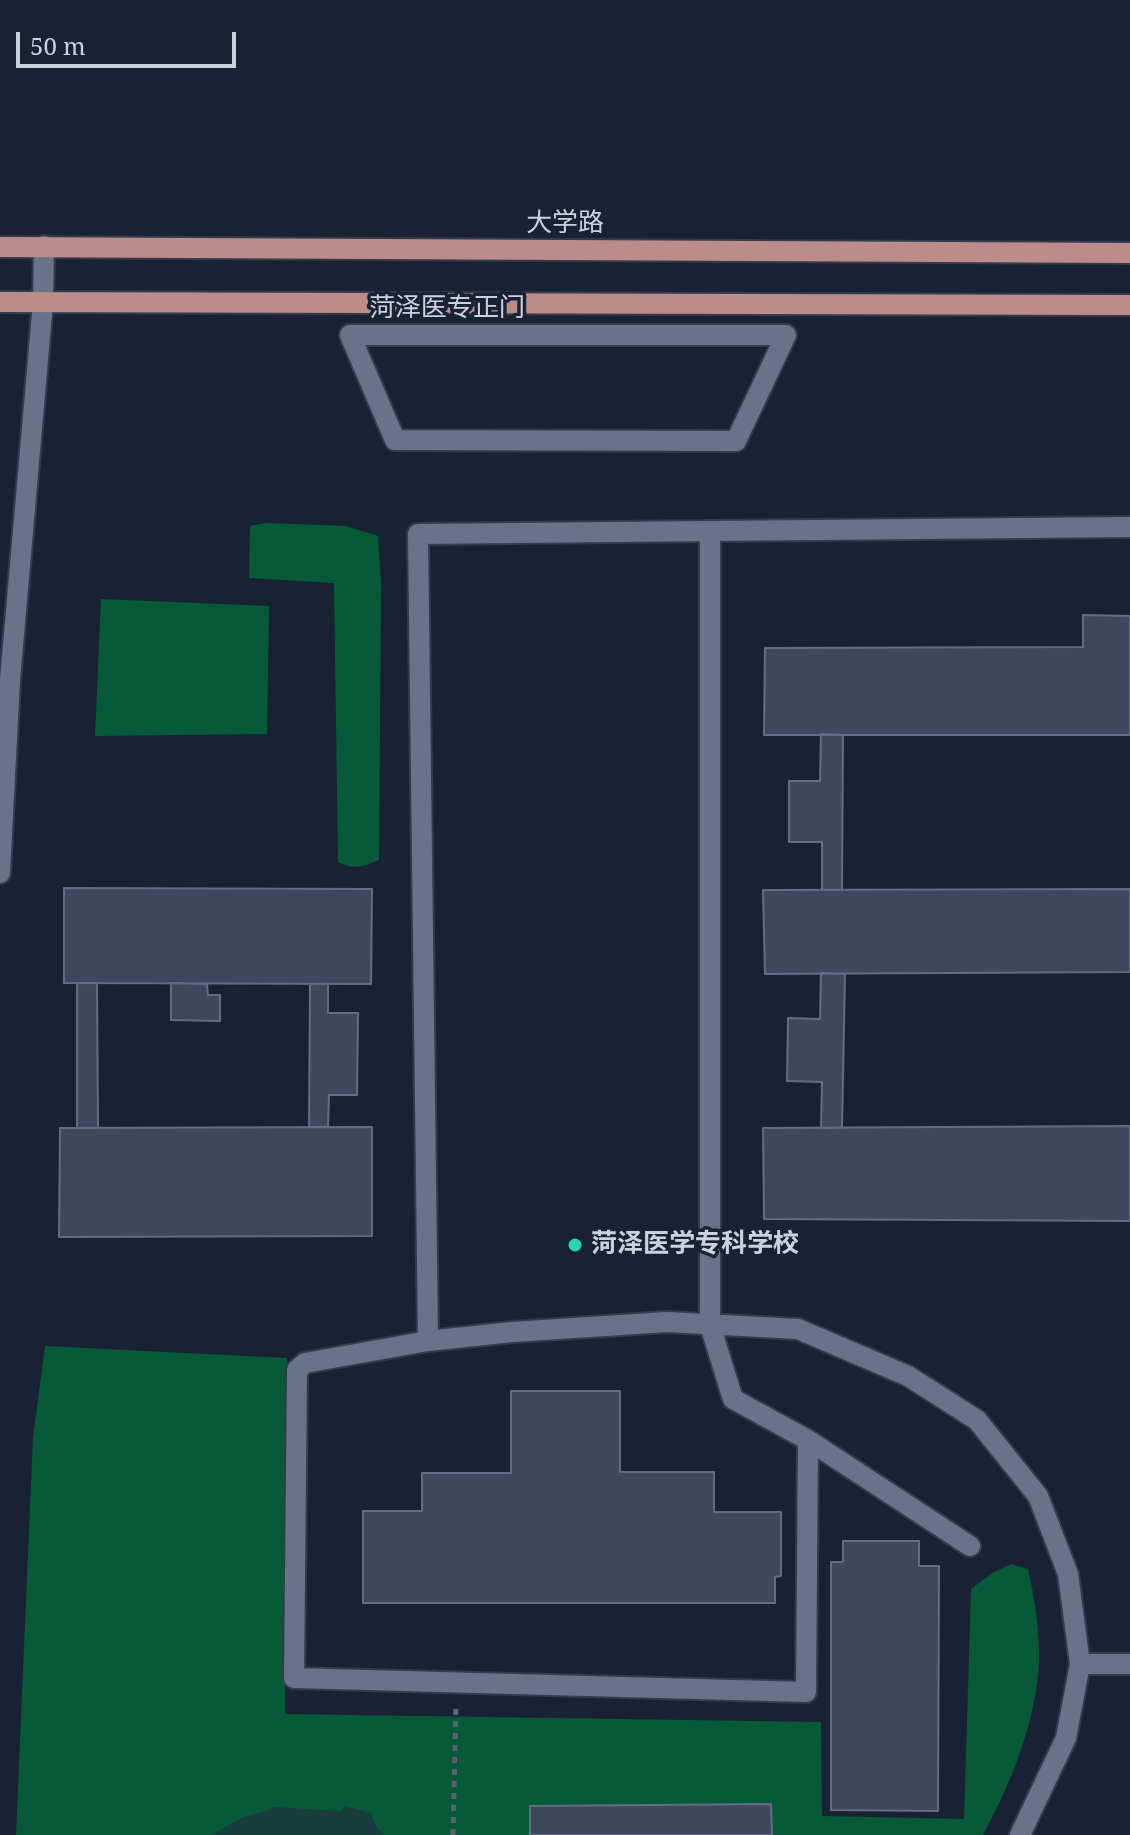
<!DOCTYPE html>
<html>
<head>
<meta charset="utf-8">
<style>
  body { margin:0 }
  #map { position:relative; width:1130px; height:1835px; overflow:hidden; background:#192235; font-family:"Noto Serif",serif }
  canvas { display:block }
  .scale { position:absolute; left:16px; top:32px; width:220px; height:36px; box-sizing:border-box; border:4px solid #cbd1df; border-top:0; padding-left:10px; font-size:24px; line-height:28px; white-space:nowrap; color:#cbd1df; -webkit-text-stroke:6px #192235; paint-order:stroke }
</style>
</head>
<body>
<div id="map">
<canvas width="1130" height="1835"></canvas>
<div class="scale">50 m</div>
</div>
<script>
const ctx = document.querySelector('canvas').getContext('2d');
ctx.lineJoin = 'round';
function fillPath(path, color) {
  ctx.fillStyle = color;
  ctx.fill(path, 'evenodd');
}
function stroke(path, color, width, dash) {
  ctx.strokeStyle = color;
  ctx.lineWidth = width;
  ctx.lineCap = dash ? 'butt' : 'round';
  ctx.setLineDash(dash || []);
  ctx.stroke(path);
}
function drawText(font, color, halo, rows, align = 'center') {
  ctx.font = font + ' "Noto Serif","Noto Sans SC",serif';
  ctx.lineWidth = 7;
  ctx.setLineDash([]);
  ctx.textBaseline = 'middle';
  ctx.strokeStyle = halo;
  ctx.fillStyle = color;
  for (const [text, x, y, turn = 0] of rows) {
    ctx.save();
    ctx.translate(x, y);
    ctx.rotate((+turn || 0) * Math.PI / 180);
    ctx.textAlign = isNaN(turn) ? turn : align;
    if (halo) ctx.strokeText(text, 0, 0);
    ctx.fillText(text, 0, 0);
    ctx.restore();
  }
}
fillPath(new Path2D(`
  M 267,523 L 346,526 L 378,536 L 381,583 L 379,860 C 362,867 355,870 338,862 L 334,583 L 249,578 L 250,526 Z
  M 101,599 L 269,606 L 267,734 L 95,736 Z
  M 45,1346 L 287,1358 L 285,1714 L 821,1722 L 822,1816 L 964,1819 L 971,1589 L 992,1573 L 1011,1564 L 1028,1569 C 1034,1595 1038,1622 1039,1648 C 1041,1709 1012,1782 983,1835 L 16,1835 L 33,1438 Z`), '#065a38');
fillPath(new Path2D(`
  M 345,1806 L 371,1813 L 375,1824 L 384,1835 L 211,1835 L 243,1817 L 263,1812 L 274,1807 L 341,1811 Z`), '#193c3d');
const building = new Path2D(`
  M 1083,615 L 1130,616 L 1130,735 L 764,735 L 765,648 L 1083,647 Z
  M 821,734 L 843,735 L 842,890 L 822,890 L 822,842 L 789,842 L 789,781 L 820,781 Z
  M 64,888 L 372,889 L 371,984 L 64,983 Z
  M 1130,889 L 1130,972 L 765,974 L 763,890 Z
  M 821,973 L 845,974 L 842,1128 L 821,1128 L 822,1082 L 787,1081 L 788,1018 L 820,1019 Z
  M 77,983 L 97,983 L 98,1128 L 77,1128 Z
  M 171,983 L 207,984 L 208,995 L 220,995 L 220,1021 L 171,1020 Z
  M 310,984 L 328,984 L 328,1013 L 358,1013 L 357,1095 L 329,1095 L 328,1127 L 309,1127 Z
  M 1130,1126 L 1130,1221 L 764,1219 L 763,1128 Z
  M 372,1127 L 372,1236 L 59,1237 L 60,1128 Z
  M 511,1391 L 620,1391 L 620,1472 L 714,1472 L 714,1512 L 781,1512 L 781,1576 L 775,1577 L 775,1603 L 363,1603 L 363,1511 L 422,1511 L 422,1473 L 511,1473 Z
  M 843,1541 L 919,1541 L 919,1566 L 939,1566 L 938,1811 L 831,1810 L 831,1562 L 843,1562 Z
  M 771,1804 L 772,1835 L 530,1835 L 530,1806 Z`);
fillPath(building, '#3e485d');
stroke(building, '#626d84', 2);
const minor = new Path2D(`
  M 350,335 L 786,335 L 736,441 L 395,440 Z
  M 0,873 L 10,680 L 43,302 L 44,246
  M 428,1341 L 418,534 L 710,531
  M 808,1440 L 970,1546
  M 1080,1664 L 1130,1664
  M 1020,1835 L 1066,1738 L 1080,1664 L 1068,1574 L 1038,1496 L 977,1420 L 908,1376 L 798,1329 L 667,1322 L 512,1332 L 428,1341 L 305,1363 L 297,1370 L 294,1678 L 806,1692 L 808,1440 L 733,1399 L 710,1325 L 710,531 L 1130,527`);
const major = new Path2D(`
  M 0,247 L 1130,253
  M 0,302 L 1130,305`);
stroke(minor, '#353b4b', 24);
stroke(major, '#353b4b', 24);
stroke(new Path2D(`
  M 453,1835 L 456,1703`), '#596172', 5, [6, 6]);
stroke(minor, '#68738a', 20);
stroke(major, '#bc8c8b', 20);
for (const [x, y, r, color] of [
  [575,1245,8,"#2dd4ab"]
]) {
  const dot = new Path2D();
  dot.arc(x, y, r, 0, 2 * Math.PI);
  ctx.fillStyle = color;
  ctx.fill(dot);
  stroke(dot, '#192235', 3);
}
drawText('26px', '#cbd1df', '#192235', [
  ["大学路",565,224],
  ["菏泽医专正门",447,309]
]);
drawText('bold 26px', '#cbd1df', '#192235', [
  ["菏泽医学专科学校",591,1245]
], 'left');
</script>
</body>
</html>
